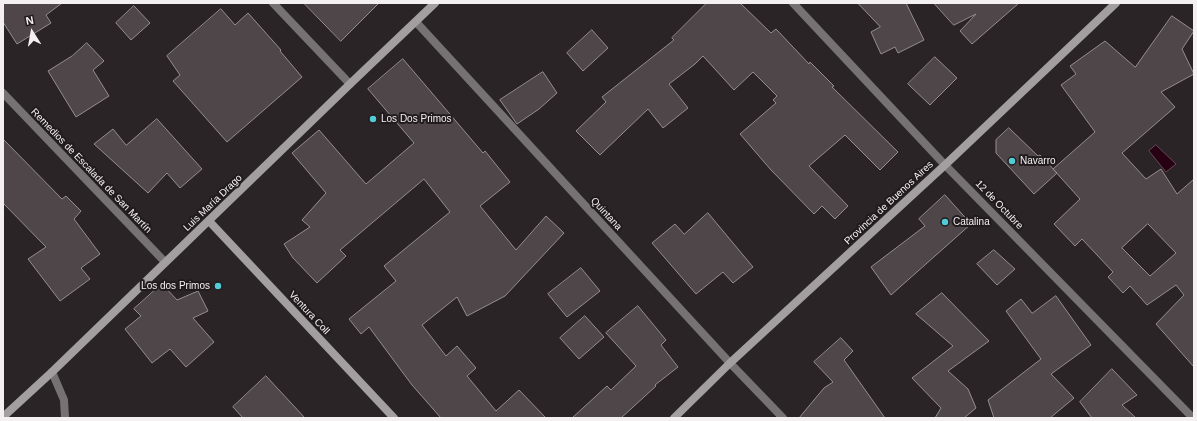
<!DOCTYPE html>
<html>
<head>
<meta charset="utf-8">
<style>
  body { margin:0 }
  #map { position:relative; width:1197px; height:421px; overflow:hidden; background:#2b2426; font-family:Helvetica,sans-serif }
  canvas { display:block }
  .frame { position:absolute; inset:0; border:4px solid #f4eff1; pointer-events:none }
  .north { position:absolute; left:12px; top:12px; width:40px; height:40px; -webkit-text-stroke:3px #211b1d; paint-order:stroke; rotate:349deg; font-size:11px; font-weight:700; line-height:16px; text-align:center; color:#f4eff1 }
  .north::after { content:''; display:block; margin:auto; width:14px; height:18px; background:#f4eff1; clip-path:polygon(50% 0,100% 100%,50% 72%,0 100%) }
</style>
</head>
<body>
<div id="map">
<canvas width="1197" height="421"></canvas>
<div class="frame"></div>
<div class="north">N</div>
</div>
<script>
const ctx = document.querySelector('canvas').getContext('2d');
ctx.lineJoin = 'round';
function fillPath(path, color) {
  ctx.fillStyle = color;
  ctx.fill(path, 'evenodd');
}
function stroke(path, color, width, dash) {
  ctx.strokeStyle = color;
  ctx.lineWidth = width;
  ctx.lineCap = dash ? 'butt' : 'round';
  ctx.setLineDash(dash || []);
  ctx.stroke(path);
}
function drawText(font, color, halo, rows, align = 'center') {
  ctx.font = font + ' Helvetica,sans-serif';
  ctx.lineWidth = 4;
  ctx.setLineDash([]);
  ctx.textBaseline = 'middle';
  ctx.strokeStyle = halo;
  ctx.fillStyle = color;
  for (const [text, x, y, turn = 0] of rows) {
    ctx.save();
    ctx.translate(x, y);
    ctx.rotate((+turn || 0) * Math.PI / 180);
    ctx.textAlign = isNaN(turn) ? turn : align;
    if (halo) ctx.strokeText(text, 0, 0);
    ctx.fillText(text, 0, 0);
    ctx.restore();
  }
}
const water = new Path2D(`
  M 1156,145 L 1176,164 L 1166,172 L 1149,151 Z`);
fillPath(water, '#280013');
stroke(water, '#654856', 1);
const building = new Path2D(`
  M 3,3 L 62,3 L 46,15 L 51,23 L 17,44 L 3,22 Z
  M 304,3 L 379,3 L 341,41 Z
  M 707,3 L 740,3 L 771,33 L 776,29 L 809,64 L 810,62 L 834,86 L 832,87 L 898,152 L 880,170 L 845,135 L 809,166 L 848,206 L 835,219 L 822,206 L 814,214 L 771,170 L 740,134 L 776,103 L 773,100 L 777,96 L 753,72 L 734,90 L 703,56 L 695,64 L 669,84 L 688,108 L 663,128 L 648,109 L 600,155 L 576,131 L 606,102 L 602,97 L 674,40 L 672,38 Z
  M 858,3 L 906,3 L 924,40 L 898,53 L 895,47 L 881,54 L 871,32 L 880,27 Z
  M 934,3 L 1019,3 L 972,44 L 960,31 L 976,14 L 954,25 Z
  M 134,6 L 150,23 L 131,40 L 116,23 Z
  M 221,9 L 235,25 L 248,13 L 281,50 L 280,51 L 302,77 L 227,142 L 173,81 L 180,75 L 167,56 Z
  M 1172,16 L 1194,31 L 1182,49 L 1194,74 L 1161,92 L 1175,107 L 1122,153 L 1146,179 L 1161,169 L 1177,194 L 1194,179 L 1194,367 L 1156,324 L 1184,295 L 1176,285 L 1147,305 L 1130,286 L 1123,293 L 1108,277 L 1113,272 L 1082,239 L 1075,246 L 1054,224 L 1080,199 L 1053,169 L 1095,132 L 1061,85 L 1076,74 L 1070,66 L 1105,41 L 1135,67 ZM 1148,224 L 1176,253 L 1150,276 L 1122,248 Z
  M 592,30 L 608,48 L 583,71 L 567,53 Z
  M 87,43 L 104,61 L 93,70 L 109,96 L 76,117 L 48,71 L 72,56 Z
  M 935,57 L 957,78 L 930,105 L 908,84 Z
  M 403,59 L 483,153 L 485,151 L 510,182 L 480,206 L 516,250 L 546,216 L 564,233 L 505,296 L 467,316 L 457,297 L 422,325 L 446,356 L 457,346 L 476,368 L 467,376 L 496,411 L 519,390 L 546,418 L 441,418 L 412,385 L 369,327 L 361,334 L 349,319 L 396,281 L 384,266 L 450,212 L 424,179 L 340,250 L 346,256 L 317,283 L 293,258 L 284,244 L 310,227 L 302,220 L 326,193 L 292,153 L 319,130 L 366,184 L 414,143 L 368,89 Z
  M 543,72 L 557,93 L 539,109 L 517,124 L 500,100 Z
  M 157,119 L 202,169 L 180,188 L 167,173 L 148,193 L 94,144 L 113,129 L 126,145 Z
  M 1009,128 L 1038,156 L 1040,155 L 1057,173 L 1034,194 L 996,153 L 996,140 Z
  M 3,139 L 62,199 L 66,196 L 81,211 L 74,219 L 100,254 L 81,268 L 90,279 L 60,301 L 28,259 L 46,247 L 3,203 Z
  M 945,195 L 971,224 L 891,295 L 871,267 L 925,226 L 919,219 Z
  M 708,213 L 753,267 L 733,283 L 723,272 L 696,294 L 652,243 L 675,224 L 684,234 Z
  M 994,250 L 1015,269 L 997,285 L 977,264 Z
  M 581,268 L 600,291 L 567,317 L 548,294 Z
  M 162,284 L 177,300 L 198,291 L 208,311 L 193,318 L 214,342 L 186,367 L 170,349 L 152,363 L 125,329 L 141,316 L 134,309 Z
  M 942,293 L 989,341 L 948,371 L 968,389 L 976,408 L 964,418 L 935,418 L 941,408 L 912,378 L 953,346 L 916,314 Z
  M 1056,296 L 1091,345 L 1051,374 L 1074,398 L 1050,418 L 994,418 L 988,400 L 1041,359 L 1006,311 L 1021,299 L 1032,313 Z
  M 638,306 L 666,340 L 661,345 L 678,367 L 655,385 L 656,386 L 621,418 L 572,418 L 607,386 L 611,390 L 636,366 L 606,333 Z
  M 585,316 L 604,337 L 579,359 L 560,338 Z
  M 841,338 L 853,351 L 844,360 L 885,418 L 799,418 L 824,388 L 833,382 L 814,362 Z
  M 1112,369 L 1137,395 L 1122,405 L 1136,418 L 1092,418 L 1080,402 Z
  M 266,376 L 305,418 L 243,418 L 233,407 Z`);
fillPath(building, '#4e4649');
stroke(building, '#968d90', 1);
stroke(new Path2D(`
  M 273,3 L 350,84
  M 793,3 L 945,165 L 1193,418
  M 416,22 L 730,363 L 783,418
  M 3,93 L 165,262
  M 52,372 L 64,400 L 65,418`), '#767273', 8);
stroke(new Path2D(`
  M 209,221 L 394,418
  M 3,417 L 52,372 L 350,84 L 435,3
  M 674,418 L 730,363 L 945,165 L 1116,3`), '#a39ea0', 8);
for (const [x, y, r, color] of [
  [373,119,4,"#52cbd7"],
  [1012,161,4,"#52cbd7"],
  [945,222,4,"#52cbd7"],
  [218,286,4,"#52cbd7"]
]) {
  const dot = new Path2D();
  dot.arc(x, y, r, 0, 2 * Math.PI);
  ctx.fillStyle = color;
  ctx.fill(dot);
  stroke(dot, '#211b1d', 1.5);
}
drawText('10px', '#f4eff1', '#211b1d', [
  ["Los Dos Primos",381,119],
  ["Navarro",1020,161],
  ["Catalina",953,222],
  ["Los dos Primos",210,286,"right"]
], 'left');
drawText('10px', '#f4eff1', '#211b1d', [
  ["Remedios de Escalada de San Martín",91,171,46],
  ["Luis María Drago",213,203,-44],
  ["Provincia de Buenos Aires",889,203,-43],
  ["12 de Octubre",999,205,46],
  ["Quintana",606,214,47],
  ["Ventura Coll",309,313,47]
]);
</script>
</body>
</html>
